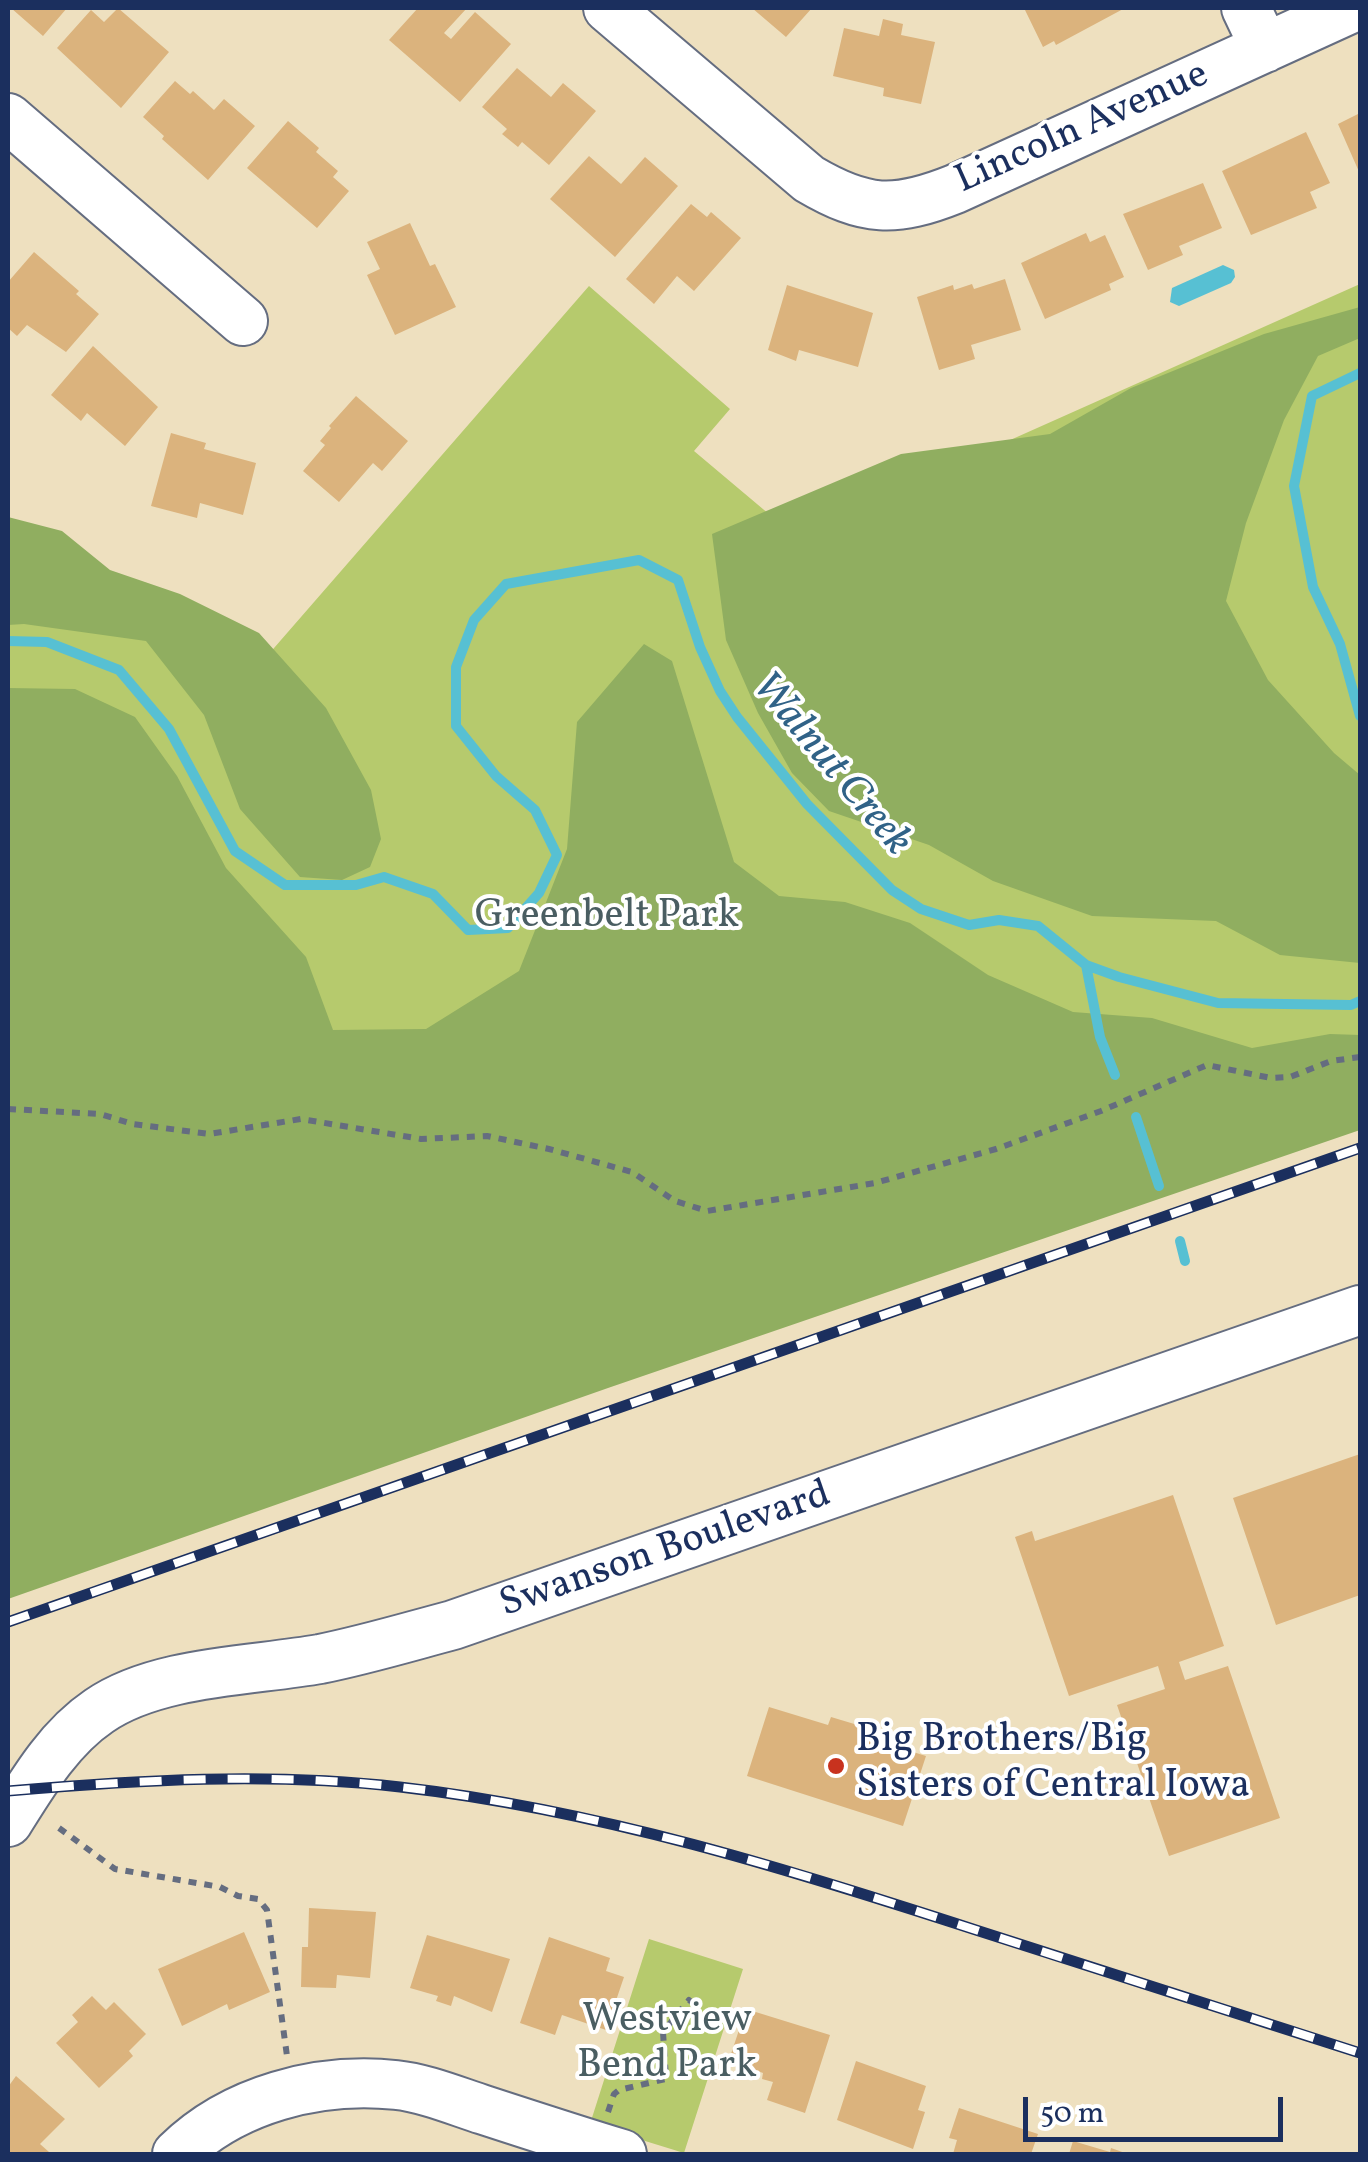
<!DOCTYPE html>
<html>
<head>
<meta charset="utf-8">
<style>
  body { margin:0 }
  #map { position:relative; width:1368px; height:2162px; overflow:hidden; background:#eee0bf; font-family:Vollkorn,serif }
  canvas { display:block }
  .frame { position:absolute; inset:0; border:10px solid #1b2f5e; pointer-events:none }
  .scale { position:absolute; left:1023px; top:2097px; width:260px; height:45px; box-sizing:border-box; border:5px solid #1b2f5e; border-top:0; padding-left:12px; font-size:30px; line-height:35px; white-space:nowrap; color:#1b2f5e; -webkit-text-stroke:8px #fff; paint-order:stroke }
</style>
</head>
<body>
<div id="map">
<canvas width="1368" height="2162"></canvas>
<div class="frame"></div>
<div class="scale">50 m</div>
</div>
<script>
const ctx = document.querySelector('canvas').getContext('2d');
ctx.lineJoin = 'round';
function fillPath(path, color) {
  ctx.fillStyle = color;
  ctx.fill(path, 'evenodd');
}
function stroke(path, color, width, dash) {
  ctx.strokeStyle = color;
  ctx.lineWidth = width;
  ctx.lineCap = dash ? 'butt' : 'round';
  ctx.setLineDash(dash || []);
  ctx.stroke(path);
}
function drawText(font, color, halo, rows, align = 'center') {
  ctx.font = font + ' Vollkorn,serif';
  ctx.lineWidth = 8;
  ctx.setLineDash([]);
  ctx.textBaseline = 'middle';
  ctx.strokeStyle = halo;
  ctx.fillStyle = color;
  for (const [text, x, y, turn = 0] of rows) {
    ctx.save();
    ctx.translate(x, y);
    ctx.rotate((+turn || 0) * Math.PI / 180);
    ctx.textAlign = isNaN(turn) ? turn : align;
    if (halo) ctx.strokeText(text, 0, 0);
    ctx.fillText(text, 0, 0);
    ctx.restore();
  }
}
fillPath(new Path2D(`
  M 1360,284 L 1360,1107 L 8,1579 L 8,569 L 89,570 L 234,694 L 589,286 L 730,409 L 694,451 L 795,536 Z
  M 649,1939 L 743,1969 L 684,2153 L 590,2124 Z`), '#b6ca6d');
fillPath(new Path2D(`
  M 1360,307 L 1360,338 L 1318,356 L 1284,420 L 1246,523 L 1226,601 L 1268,680 L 1334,753 L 1360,775 L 1360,963 L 1280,955 L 1216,921 L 1092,916 L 993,881 L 929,845 L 829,811 L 792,773 L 758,713 L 726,640 L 712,534 L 901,454 L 1050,434 L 1131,388 L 1264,334 Z
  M 8,517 L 62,531 L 110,570 L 180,594 L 259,633 L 326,708 L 371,790 L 381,839 L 370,867 L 342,880 L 300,877 L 240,809 L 204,715 L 146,641 L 24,624 L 8,625 Z
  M 644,644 L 672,661 L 734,862 L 779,896 L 845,902 L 910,923 L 988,975 L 1073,1012 L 1152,1018 L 1252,1048 L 1330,1034 L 1360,1035 L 1360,1130 L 608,1388 L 8,1599 L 8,688 L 75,689 L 135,717 L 177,776 L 226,868 L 306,957 L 333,1030 L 426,1029 L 519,971 L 567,849 L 577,722 Z`), '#90ae60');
fillPath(new Path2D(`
  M 1223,265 L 1234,270 L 1235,277 L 1231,283 L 1179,306 L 1170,302 L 1172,288 Z`), '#57c0d3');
stroke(new Path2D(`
  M 1360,373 L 1312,396 L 1294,486 L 1313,587 L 1340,644 L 1360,716
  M 8,641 L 47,642 L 119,670 L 169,729 L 235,851 L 285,885 L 356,885 L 384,877 L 433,894 L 468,930 L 508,928 L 539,893 L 557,855 L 535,810 L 496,776 L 456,726 L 456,667 L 474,620 L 506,584 L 639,560 L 678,580 L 700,647 L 720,691 L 737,717 L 807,804 L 892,890 L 921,909 L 969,925 L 999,920 L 1038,926 L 1086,965 L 1119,977 L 1218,1003 L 1351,1005 L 1360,1001
  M 1086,965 L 1100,1037 L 1115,1075
  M 1136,1117 L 1159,1186
  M 1180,1241 L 1185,1261`), '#57c0d3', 10);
fillPath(new Path2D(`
  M 11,8 L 67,8 L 43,36 Z
  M 118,8 L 169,52 L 121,108 L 57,48 L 91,10 L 104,22 Z
  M 418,8 L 467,8 L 444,33 L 451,39 L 475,12 L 511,44 L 460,102 L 389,40 Z
  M 752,8 L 812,8 L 786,37 Z
  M 1030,8 L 1125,8 L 1056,45 L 1054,41 L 1043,47 L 1025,10 Z
  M 883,19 L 903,24 L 901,35 L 935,42 L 921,104 L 883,96 L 884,88 L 833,76 L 844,28 L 879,36 Z
  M 517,68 L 551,97 L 563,83 L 596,111 L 549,165 L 522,142 L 518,147 L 502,134 L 507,129 L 482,107 Z
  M 175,81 L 190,94 L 193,91 L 214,110 L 224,99 L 255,126 L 208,180 L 162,139 L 164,136 L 143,117 Z
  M 1360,113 L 1360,174 L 1338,124 Z
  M 288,121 L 319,148 L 316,152 L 338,171 L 333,177 L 349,191 L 317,228 L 247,168 Z
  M 1306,132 L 1330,183 L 1310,192 L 1317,208 L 1251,235 L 1222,171 Z
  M 589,156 L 621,184 L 645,157 L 678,186 L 615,257 L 550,199 Z
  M 1203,183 L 1222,228 L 1179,246 L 1183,255 L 1148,270 L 1123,214 Z
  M 691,204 L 707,217 L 711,212 L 741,238 L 694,291 L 677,276 L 654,304 L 626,279 Z
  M 410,223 L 430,266 L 435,264 L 456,307 L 395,335 L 367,275 L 380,269 L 367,242 Z
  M 1086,233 L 1090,242 L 1105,235 L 1124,277 L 1109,284 L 1111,290 L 1045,319 L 1021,263 Z
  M 34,252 L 79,291 L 76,294 L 99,314 L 66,352 L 27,325 L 17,336 L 8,328 L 8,282 Z
  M 1005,279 L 1021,330 L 971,345 L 975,359 L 939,370 L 917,297 L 953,285 L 954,290 L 972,284 L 974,289 Z
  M 787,285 L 873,313 L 858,367 L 799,350 L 796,361 L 768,350 Z
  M 93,346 L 158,407 L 125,446 L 87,413 L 81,421 L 51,395 Z
  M 356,396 L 408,441 L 382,471 L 373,463 L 339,502 L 303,471 L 325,445 L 320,441 L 331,428 L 329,426 Z
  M 171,433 L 206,443 L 204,449 L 256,463 L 243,515 L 200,503 L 197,518 L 151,506 Z
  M 1360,1454 L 1360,1595 L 1276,1625 L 1233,1498 Z
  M 1173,1495 L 1224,1646 L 1179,1662 L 1185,1680 L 1228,1666 L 1280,1818 L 1169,1856 L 1117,1705 L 1165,1689 L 1158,1666 L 1069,1696 L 1015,1537 L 1032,1531 L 1035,1541 Z
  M 769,1707 L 828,1725 L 831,1717 L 871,1729 L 868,1738 L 926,1756 L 903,1826 L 747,1776 Z
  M 309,1908 L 376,1912 L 370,1978 L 337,1975 L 336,1988 L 301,1987 L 302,1947 L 308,1947 Z
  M 244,1932 L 270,1992 L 229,2010 L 227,2004 L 182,2026 L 158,1969 Z
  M 427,1935 L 510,1959 L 492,2012 L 454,1996 L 451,2006 L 436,2001 L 438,1996 L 410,1988 Z
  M 549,1937 L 610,1958 L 606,1971 L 624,1977 L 606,2030 L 562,2015 L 555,2035 L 520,2023 Z
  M 92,1996 L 106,2010 L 114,2002 L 146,2034 L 129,2051 L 133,2056 L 99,2088 L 56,2043 L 78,2022 L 72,2015 Z
  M 746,2009 L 830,2035 L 805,2113 L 767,2100 L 773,2082 L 762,2079 L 763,2073 L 729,2060 Z
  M 856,2061 L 926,2086 L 918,2110 L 925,2112 L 913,2149 L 837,2120 Z
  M 16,2076 L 65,2119 L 40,2144 L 49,2152 L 47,2154 L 8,2154 L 8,2087 Z
  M 959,2108 L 1038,2134 L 1031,2154 L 953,2154 L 957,2140 L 949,2138 Z
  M 1073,2141 L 1110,2152 L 1111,2148 L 1128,2154 L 1069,2154 Z`), '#dbb37d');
const minor = new Path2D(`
  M 608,8 L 809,179 C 865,212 895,213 955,189 L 1352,8
  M 1246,8 L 1265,48
  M 8,118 L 243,321
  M 8,1822 C 33,1782 59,1738 99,1711 C 157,1671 252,1671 320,1659 C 365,1650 408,1637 453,1625 L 1360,1310
  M 177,2154 C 233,2099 318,2077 396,2085 C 425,2088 456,2101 484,2110 C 530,2125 576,2140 622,2154`);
stroke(minor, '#656d80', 52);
stroke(new Path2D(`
  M 8,1109 L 100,1114 L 133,1124 L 209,1134 L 301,1119 L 421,1139 L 487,1136 L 549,1149 L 632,1172 L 675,1201 L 707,1211 L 875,1183 L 996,1149 L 1101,1111 L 1207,1065 L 1271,1078 L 1290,1077 L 1331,1061 L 1360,1057
  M 59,1828 L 115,1869 L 220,1887 L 238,1896 L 258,1899 L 267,1910 L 287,2056
  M 608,2112 L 614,2094 L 619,2090 L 666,2079 L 663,2032 L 689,2000 L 694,2004 L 691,2008`), '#656d80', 6, [8, 8]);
stroke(minor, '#fff', 48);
const rail = new Path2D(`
  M 8,1622 L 1360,1148
  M 8,1791 C 138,1780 269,1772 400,1787 C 600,1810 788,1869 979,1931 C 1106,1972 1233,2012 1360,2053`);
stroke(rail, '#1b2f5e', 11);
stroke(rail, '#fff', 8, [22]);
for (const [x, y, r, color] of [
  [836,1766,10,"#c8321e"]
]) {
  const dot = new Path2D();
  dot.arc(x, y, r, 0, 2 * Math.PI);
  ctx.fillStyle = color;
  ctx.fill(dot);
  stroke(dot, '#fff', 4);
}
drawText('40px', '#1b2f5e', '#fff', [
  ["Lincoln Avenue",1083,130,-24],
  ["Swanson Boulevard",666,1552,-19]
]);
drawText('40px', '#4a5e62', '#fff', [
  ["Greenbelt Park",607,919],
  ["Westview",667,2023],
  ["Bend Park",667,2069]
]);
drawText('40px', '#1b2f5e', '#fff', [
  ["Big Brothers/Big",856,1743],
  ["Sisters of Central Iowa",856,1789]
], 'left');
drawText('italic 42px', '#306287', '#fff', [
  ["Walnut Creek",829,766,50]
]);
</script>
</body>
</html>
